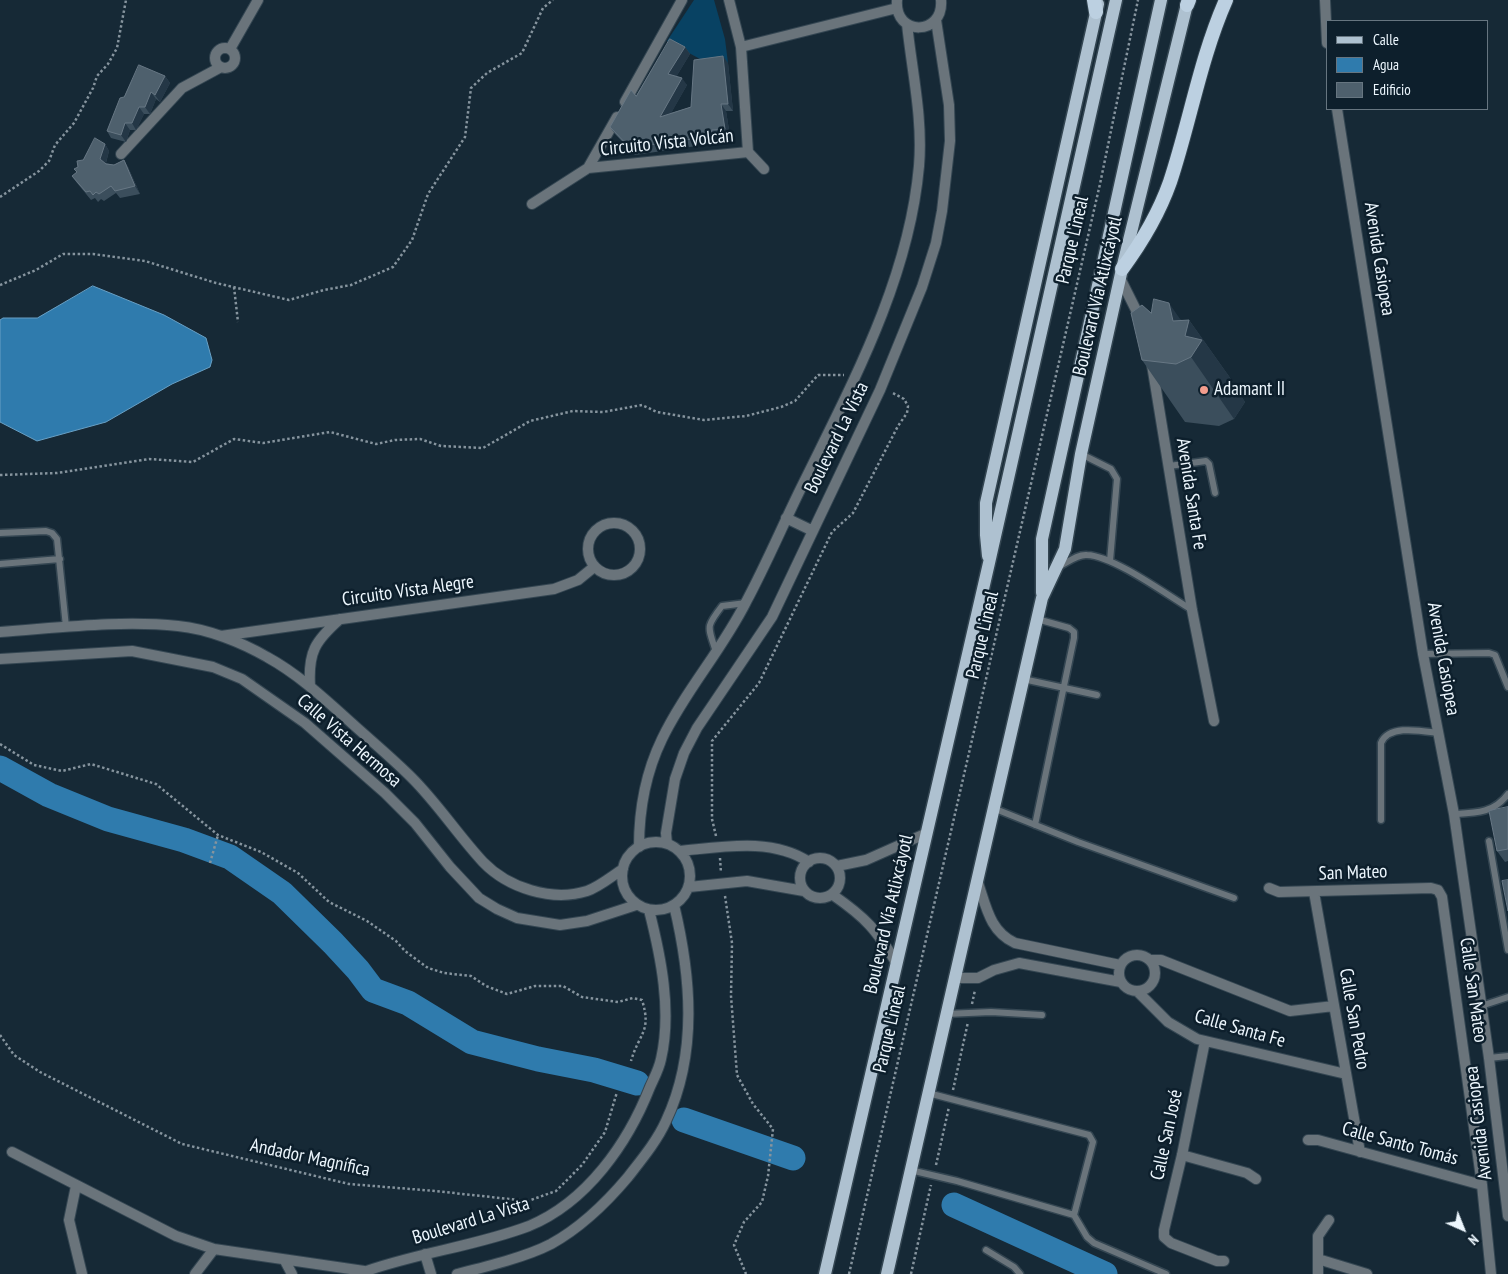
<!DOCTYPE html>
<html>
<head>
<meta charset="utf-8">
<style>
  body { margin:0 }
  #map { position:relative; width:1508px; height:1274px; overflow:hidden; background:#162936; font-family:"PT Sans Narrow",sans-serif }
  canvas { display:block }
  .legend { position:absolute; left:1326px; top:20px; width:162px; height:90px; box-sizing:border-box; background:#0d1f2c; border:1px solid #667580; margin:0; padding:6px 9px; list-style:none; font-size:15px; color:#ecf6fd }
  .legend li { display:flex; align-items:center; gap:10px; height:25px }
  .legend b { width:25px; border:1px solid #667580 }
  .north { position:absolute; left:1438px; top:1204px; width:50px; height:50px; -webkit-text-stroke:4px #0d1f2c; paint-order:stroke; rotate:136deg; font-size:14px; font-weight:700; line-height:20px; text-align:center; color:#ecf6fd }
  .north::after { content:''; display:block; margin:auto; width:18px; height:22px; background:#ecf6fd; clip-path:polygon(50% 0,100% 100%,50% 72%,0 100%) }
</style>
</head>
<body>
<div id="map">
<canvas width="1508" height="1274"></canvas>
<ul class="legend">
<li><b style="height:6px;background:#aec1d0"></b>Calle</li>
<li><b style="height:14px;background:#2f7bad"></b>Agua</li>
<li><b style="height:14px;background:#4e606d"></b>Edificio</li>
</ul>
<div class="north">N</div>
</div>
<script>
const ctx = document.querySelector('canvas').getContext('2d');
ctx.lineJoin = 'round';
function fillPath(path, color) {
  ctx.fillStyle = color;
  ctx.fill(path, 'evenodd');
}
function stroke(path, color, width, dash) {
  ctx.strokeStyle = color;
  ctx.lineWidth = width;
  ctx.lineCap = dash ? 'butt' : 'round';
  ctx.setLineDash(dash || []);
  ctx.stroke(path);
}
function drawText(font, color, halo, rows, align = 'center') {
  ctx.font = font + ' "PT Sans Narrow",sans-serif';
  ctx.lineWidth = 5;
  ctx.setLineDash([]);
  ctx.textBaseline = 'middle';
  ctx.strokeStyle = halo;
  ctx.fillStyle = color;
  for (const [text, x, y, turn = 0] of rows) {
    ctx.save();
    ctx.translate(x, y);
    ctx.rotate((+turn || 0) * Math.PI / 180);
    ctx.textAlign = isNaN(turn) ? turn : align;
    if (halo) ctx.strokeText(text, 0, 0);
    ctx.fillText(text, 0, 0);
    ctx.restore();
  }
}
fillPath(new Path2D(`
  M 694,0 L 714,0 L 725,39 L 728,63 L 700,59 L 667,41 Z`), '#084263');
const water = new Path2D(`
  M 93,286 L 164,315 L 206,338 L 212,360 L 210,367 L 172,384 L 106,422 L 37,441 L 0,422 L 0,320 L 3,318 L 37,318 Z`);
fillPath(water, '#2f7bad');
stroke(water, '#68a0c5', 1);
stroke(new Path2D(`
  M 0,768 L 49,795 L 108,819 L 184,840 L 230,857 L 282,893 L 333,943 L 358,970 L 373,990 L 408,1003 L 472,1042 L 538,1059 L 594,1070 L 637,1083
  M 684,1120 L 793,1158
  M 954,1205 L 1105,1274`), '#2f7bad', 25);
const service = new Path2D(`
  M 1081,454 L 1111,469 L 1117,479 L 1110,561
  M 1169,466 L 1206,461 L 1209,464 L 1215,493
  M 0,533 L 46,531 L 52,533 L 57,539 L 66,627
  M 0,564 L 60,559
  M 1058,567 C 1067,563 1077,554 1087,555 C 1114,556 1167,595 1192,610
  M 716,652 C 708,626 705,628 722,606 L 746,603
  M 1423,654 L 1489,653 L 1495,655 L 1508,687
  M 1023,679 L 1097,695
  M 993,808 L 1078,842 L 1234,898
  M 1454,814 C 1476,813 1494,813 1508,794
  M 1381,820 L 1381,743 C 1389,724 1422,731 1439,733
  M 1035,825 L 1074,638 L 1074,632 L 1069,628 L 1037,619
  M 1489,841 L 1508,950
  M 1481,1006 L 1508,997
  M 946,1014 L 991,1012 L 1042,1015
  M 1489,1058 L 1508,1056
  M 910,1170 L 957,1181 L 1074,1215 L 1093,1142 L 1089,1135 L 928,1093
  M 1074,1215 L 1087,1237 L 1094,1243 L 1166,1274
  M 986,1250 L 1014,1267 L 1020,1274`);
const minor = new Path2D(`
  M 729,0 L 741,47 L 748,152 L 764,169
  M 897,0 C 894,37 944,36 941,0
  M 1325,0 L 1327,43
  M 741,47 L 897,8
  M215 58a10 10 0 1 1 20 0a10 10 0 1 1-20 0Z
  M 230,49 L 258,0
  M 625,102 L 682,0
  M 1337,109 L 1423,654 L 1454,814 L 1489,1058 L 1508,1216
  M 121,154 L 182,88 L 221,67
  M 588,168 L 617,117
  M 532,204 L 588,168 L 748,152
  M 1120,278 L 1141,320
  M 1152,365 L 1192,610 L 1214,721
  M 786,518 L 813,531
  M588 549a26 26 0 1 1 52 0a26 26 0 1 1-52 0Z
  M 0,632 C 58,628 120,620 178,626 C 208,629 241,642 267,657 C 300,675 328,702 356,727 C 375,744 394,760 412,778 C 438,804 458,835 483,862 C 508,888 552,902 587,891 C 599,887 612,876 623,869
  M 221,636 L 554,589 L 578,580 L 594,567
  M 0,659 L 132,651 L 213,667 L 242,679 L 305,723 L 385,793 L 415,823 L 450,867 L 479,898 L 497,909 L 517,918 L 560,925 L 587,921 L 636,905
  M 310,686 C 308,652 315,641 340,619
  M622 876a34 34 0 1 1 68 0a34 34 0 1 1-68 0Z
  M 667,844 L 666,833 L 675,779 L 684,753 L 697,728 L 772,617 L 880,390 L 922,287 L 936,243 L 942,211 L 950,141 L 949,105 L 936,20
  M 639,847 C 639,810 646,772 662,739 C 685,691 722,650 746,602 C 767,563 784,522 804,482 C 853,382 909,279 919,166 C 923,118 912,72 907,24
  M 679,851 C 722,847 772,837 809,862
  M800 878a20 20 0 1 1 40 0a20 20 0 1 1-40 0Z
  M 837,866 L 866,860 L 927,833
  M 977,880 C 986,905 989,931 1015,943 L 1120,965
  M 689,887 L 747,881 L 804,891
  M 1269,888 L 1279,892 L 1431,888 L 1438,890 L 1442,897 L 1482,1185 L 1491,1274
  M 1314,892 L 1360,1152
  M 833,895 C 866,918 876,929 897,964
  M1119 973a18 18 0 1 1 36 0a18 18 0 1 1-36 0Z
  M 1150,960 L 1161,960 L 1290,1011 L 1334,1006
  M 954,978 L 978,978 L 994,970 L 1019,963 L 1121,982
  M 1137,991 L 1168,1022 L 1197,1039 L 1346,1074
  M 1205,1041 L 1182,1155 L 1164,1230 L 1164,1237 L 1171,1243 L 1217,1261 L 1224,1261
  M 1308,1140 L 1318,1140 L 1482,1185
  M 12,1152 L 176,1236 L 214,1249 L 364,1271
  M 1182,1155 L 1247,1173 L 1256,1179
  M 76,1186 L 69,1220 L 82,1274
  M 425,1254 L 431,1274
  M 1318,1259 L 1367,1274
  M 285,1261 L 292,1274
  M 195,1274 L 214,1249
  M 358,1274 C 413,1253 474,1247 529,1226 C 587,1202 628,1143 650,1087 C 654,1078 659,1069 661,1059 C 672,1011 661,957 649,910
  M 457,1274 C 485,1267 526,1257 551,1244 C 580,1228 607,1202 628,1177 C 642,1159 657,1141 666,1121 C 698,1053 691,976 674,905
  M 1318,1274 L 1318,1236 L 1329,1220`);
const primary = new Path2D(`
  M 988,556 L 986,535 L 986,503 L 1098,4
  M 1042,593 L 1042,539 L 1161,0
  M 825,1274 L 989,563 L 1116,0
  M 887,1274 L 1042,598 L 1065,549 L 1081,454 L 1122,269 L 1188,0`);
const trunk = new Path2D(`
  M 1094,0 L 1096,12
  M 1187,5 L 1189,0
  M 1122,269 C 1142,242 1159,213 1170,182 C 1190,122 1200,59 1226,0`);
stroke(service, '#344652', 9);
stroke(minor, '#344652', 12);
stroke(primary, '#344652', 15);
stroke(trunk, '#344652', 16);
stroke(new Path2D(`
  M 0,197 L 39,171 L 49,161 L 55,145 L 74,123 L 93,88 L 97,76 L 108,64 L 117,48 L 126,0
  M 0,285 L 36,270 L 63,254 L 93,254 L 145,261 L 216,283 L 289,300 L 324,290 L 351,285 L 393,267 L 412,240 L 428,194 L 465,137 L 471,88 L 487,73 L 522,53 L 543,8 L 553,0
  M 234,287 L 238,322
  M 0,475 L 57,473 L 149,459 L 193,462 L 234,439 L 263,443 L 330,432 L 376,444 L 395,440 L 420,439 L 441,446 L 483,448 L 530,421 L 573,411 L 603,412 L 642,405 L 657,412 L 704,420 L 746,416 L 781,407 L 795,401 L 818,375 L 844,375
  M 0,744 L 34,765 L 62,771 L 91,764 L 156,784 L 218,835 L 261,852 L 298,873 L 329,902 L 367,921 L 396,941 L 405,951 L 428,968 L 444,973 L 471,976 L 486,986 L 507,994 L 535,986 L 563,986 L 582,997 L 618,1002 L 633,998 L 642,1000 C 652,1032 639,1033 631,1061
  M 716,836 L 712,819 L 712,741 L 759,683 L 832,532 L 853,513 L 898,426 L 907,413 L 908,406 L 904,399 L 891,392
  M 720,858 L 721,873
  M 210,863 L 218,835
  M 725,896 L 732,943 L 731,996 L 737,1075 L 753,1104 L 773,1129 L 768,1176 L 762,1202 L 744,1222 L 734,1245 L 746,1274
  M 972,1004 L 975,990
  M 0,1035 L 14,1055 L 40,1072 L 182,1144 L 349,1184 L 435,1191 L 528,1201 L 556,1191 L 582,1165 L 605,1132 L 617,1092
  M 953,1090 L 968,1022
  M 936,1165 L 949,1107
  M 849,1274 L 1100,184 L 1138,0
  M 911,1274 L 931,1185`), '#86949e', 2.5, [2.5, 2.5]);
stroke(service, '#6a747b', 6);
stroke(minor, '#6a747b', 10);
stroke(primary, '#aec1d0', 12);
stroke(trunk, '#bcd0e1', 14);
fillPath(new Path2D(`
  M 685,47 L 690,54 L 676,77 L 687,85 L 671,113 L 691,107 L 728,63 L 733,111 L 726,111 L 730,136 L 717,137 L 717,143 L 635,155 L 615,134 L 610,127 L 636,96 Z
  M 165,76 L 170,83 L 160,102 L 156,99 L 150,114 L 144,114 L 136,130 L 130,130 L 126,142 L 111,138 L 107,131 L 124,97 Z
  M 105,144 L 109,151 L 106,163 L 114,165 L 124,160 L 128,167 L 140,194 L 120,198 L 116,193 L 104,201 L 101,199 L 98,202 L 95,198 L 91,200 L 77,183 L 72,176 L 77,172 L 78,167 L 83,160 Z
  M 1151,313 L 1182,320 L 1189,320 L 1233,382 L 1232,383 L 1245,402 L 1234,419 L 1219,426 L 1185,422 L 1142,360 Z
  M 1508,807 L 1508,861 L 1505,862 L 1497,851 Z`), '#3b4e5c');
fillPath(new Path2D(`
  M 685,47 L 690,54 L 673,82 L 668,74 Z
  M 723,56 L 728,63 L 733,111 L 728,104 Z
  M 165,76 L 170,83 L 160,102 L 155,95 Z
  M 682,78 L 687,85 L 665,124 L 660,117 Z
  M 151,92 L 156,99 L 150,114 L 145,107 Z
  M 721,104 L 726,111 L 730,136 L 725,129 Z
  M 139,107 L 144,114 L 136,130 L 132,123 Z
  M 125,123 L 130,130 L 126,142 L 121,135 Z
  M 712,130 L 717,137 L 717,143 L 712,136 Z
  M 105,144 L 109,151 L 105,166 L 100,159 Z
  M 124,160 L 128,167 L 140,194 L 135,186 Z
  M 1169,303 L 1187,329 L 1189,320 L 1233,382 L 1232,383 L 1245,402 L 1234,419 L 1191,357 L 1173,321 Z`), '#243746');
const building = new Path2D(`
  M 670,39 L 685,47 L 668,74 L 682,78 L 660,117 L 691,107 L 694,60 L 723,56 L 728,104 L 721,104 L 725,129 L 712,130 L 712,136 L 630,148 L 610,127 L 631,90 L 636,96 Z
  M 139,65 L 165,76 L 155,95 L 151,92 L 145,107 L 139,107 L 132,123 L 125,123 L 121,135 L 107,131 L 120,98 L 124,97 Z
  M 95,138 L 105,144 L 100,159 L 106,164 L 114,165 L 124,160 L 135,186 L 115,191 L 111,186 L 99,194 L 96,192 L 93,195 L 90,191 L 86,192 L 72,176 L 77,172 L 74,169 L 78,167 L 77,161 L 83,160 Z
  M 1154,299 L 1169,303 L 1173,321 L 1189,320 L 1185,336 L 1202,340 L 1191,357 L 1176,364 L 1142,360 L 1131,313 L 1142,305 L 1151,313 Z
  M 1508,807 L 1508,849 L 1497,851 L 1489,811 Z
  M 1508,880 L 1508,911 L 1502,881 Z`);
fillPath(building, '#4e606d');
stroke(building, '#677784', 1);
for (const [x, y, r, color] of [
  [1204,390,5,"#f49d8d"]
]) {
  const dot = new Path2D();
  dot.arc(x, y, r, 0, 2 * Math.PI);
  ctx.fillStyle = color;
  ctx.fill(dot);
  stroke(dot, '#0d1f2c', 2);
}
drawText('19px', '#ecf6fd', '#0d1f2c', [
  ["Circuito Vista Volcán",667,143,-6],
  ["Parque Lineal",1073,240,-77],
  ["Avenida Casiopea",1379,259,81],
  ["Boulevard Vía Atlixcáyotl",1098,296,-77],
  ["Boulevard La Vista",837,438,-64],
  ["Avenida Santa Fe",1191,494,81],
  ["Circuito Vista Alegre",408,591,-8],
  ["Parque Lineal",983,635,-77],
  ["Avenida Casiopea",1443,659,80],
  ["Calle Vista Hermosa",349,741,41],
  ["San Mateo",1353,873,-2],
  ["Boulevard Vía Atlixcáyotl",889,914,-77],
  ["Calle San Mateo",1473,990,82],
  ["Calle San Pedro",1354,1019,80],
  ["Parque Lineal",890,1029,-77],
  ["Calle Santa Fe",1240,1029,16],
  ["Avenida Casiopea",1479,1123,-97],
  ["Calle San José",1167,1135,-78],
  ["Calle Santo Tomás",1400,1144,15],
  ["Andador Magnífica",310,1158,12],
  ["Boulevard La Vista",471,1221,-17]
]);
drawText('19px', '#ecf6fd', '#0d1f2c', [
  ["Adamant II",1214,390]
], 'left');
</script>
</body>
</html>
